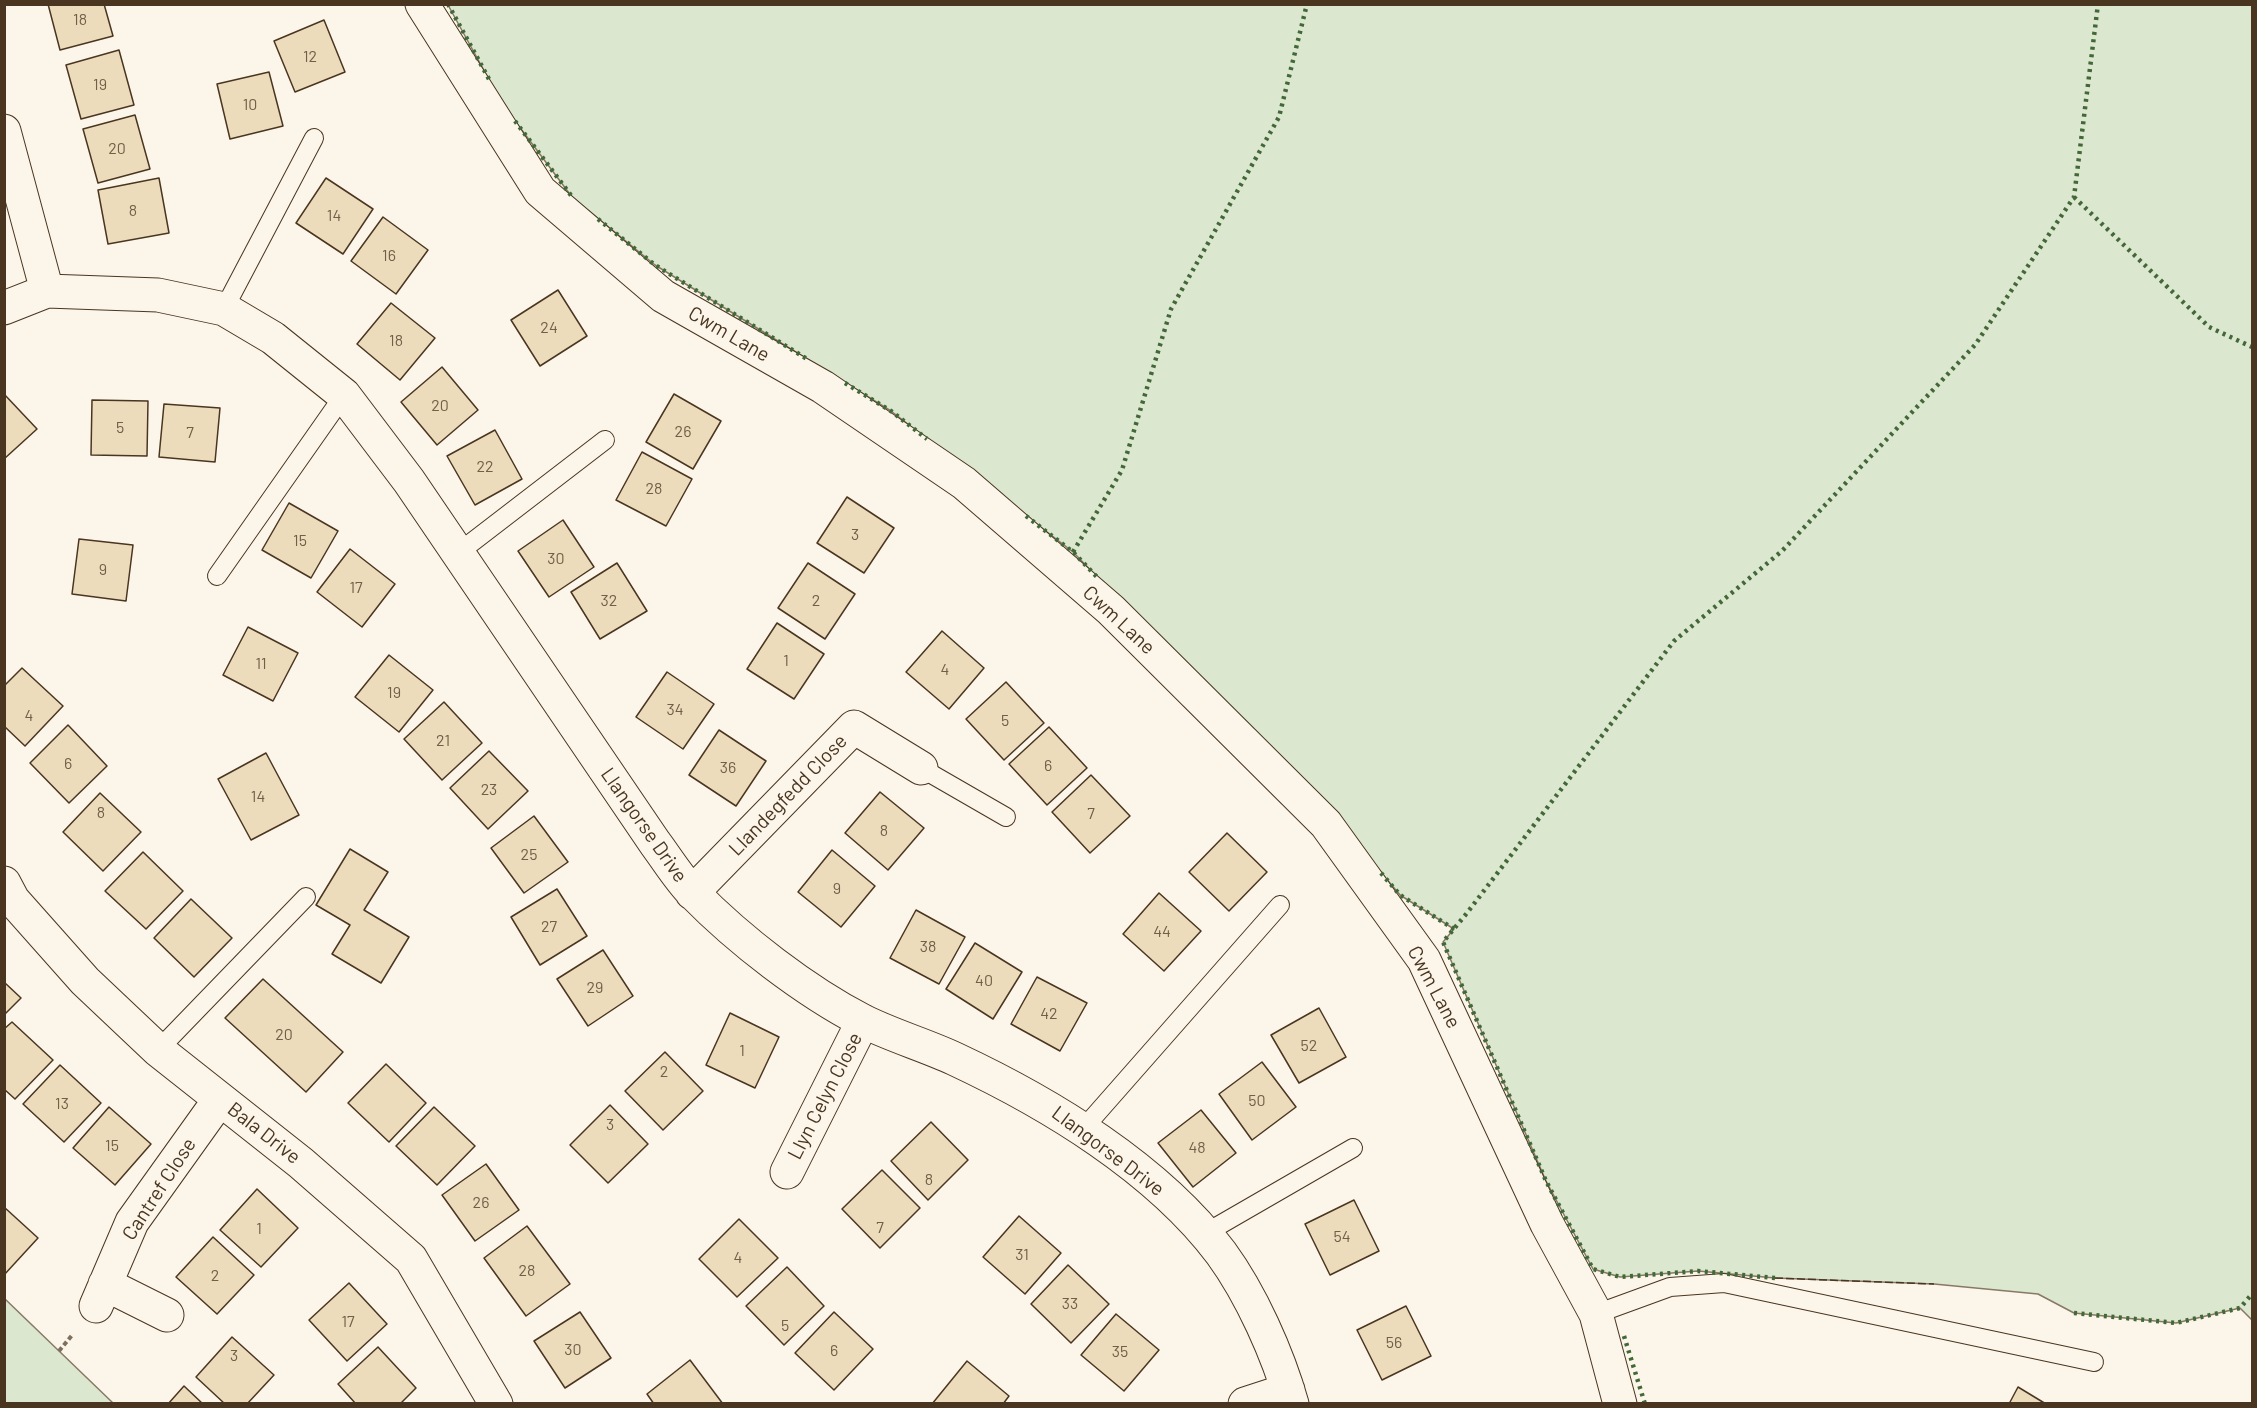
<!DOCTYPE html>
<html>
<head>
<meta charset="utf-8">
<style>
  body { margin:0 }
  #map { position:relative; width:2257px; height:1408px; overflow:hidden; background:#fbf6e9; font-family:Barlow,sans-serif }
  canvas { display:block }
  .frame { position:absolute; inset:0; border:6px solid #4a3520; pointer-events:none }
</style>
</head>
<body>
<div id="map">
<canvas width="2257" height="1408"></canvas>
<div class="frame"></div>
</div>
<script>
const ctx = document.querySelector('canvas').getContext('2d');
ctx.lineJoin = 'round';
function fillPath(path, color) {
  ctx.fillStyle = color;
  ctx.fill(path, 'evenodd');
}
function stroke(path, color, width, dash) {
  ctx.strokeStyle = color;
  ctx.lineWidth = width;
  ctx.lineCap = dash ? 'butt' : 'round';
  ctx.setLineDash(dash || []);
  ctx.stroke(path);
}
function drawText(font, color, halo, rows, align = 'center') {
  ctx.font = font + ' Barlow,sans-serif';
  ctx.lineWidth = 4.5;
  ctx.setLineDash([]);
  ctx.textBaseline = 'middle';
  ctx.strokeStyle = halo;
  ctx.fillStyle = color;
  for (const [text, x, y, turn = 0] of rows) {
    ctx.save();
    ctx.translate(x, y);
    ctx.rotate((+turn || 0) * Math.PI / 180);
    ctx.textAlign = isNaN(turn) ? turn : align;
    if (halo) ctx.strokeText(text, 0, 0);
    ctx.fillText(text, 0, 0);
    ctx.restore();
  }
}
const green = new Path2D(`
  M 448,5 L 2252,5 L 2252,1320 L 2240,1308 L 2176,1323 L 2074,1313 L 2038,1294 L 1934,1284 L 1775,1278 L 1698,1271 L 1620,1277 L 1593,1269 L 1546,1181 L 1443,942 L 1454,929 L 1400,895 L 1317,796 L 1164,646 L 1073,552 L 891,411 L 655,265 L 572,197 L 503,105 Z
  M 4,1299 L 5,1299 L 113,1403 L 5,1403 Z`);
fillPath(green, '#dce7d0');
stroke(green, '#887966', 1.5);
const building = new Path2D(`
  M 48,4 L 104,4 L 113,36 L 60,50 Z
  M 324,20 L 345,72 L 295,92 L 274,41 Z
  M 119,50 L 134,105 L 81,119 L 66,65 Z
  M 269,72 L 283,126 L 230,139 L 217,84 Z
  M 135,115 L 150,169 L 98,183 L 83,129 Z
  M 159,178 L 169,233 L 108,244 L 98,190 Z
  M 326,178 L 373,209 L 343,254 L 296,223 Z
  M 383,217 L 428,250 L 396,294 L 351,261 Z
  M 558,290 L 587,336 L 540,366 L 511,320 Z
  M 391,303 L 435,338 L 400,380 L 357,344 Z
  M 442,367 L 478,410 L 437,445 L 401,402 Z
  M 4,394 L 37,429 L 4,459 Z
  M 674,394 L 721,421 L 693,469 L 646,442 Z
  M 92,400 L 148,401 L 147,456 L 91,455 Z
  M 164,404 L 220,408 L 215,462 L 159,457 Z
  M 495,430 L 522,479 L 475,505 L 447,456 Z
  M 642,452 L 692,479 L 666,526 L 616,500 Z
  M 847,497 L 894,528 L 864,573 L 817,543 Z
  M 289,503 L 338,531 L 311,578 L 262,550 Z
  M 563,520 L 594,567 L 549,597 L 518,551 Z
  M 79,539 L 133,545 L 126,601 L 72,594 Z
  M 350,549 L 395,584 L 362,627 L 317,592 Z
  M 617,563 L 647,611 L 600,639 L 571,592 Z
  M 808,563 L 855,594 L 825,639 L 778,608 Z
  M 777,623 L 824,654 L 794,699 L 747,669 Z
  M 248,627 L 298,653 L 273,701 L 223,675 Z
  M 942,631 L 984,668 L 949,709 L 906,672 Z
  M 389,655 L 433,690 L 399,732 L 355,697 Z
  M 22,668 L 63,706 L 25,746 L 4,726 L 4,686 Z
  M 667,672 L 714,704 L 683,749 L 636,717 Z
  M 1006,682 L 1044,723 L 1004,760 L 966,719 Z
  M 444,702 L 482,743 L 442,780 L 404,739 Z
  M 68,725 L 107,766 L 69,803 L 30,763 Z
  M 1049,727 L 1087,768 L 1047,805 L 1009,764 Z
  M 719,730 L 766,761 L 736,806 L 689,775 Z
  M 489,751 L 528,791 L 488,829 L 450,788 Z
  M 266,753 L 299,815 L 251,840 L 218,779 Z
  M 1091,775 L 1130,816 L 1090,853 L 1052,812 Z
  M 880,792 L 924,828 L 888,870 L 845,833 Z
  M 100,793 L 141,832 L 103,871 L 63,832 Z
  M 534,816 L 568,862 L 524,893 L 491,848 Z
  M 1227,833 L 1267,872 L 1229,911 L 1189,872 Z
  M 350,849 L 388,872 L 364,910 L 409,937 L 381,983 L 332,954 L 350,925 L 316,905 Z
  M 832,850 L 875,886 L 841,927 L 798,892 Z
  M 143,852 L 183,891 L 146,929 L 105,891 Z
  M 557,889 L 587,936 L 540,965 L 511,917 Z
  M 1159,893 L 1201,931 L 1164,971 L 1123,934 Z
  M 191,899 L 232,938 L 194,977 L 154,938 Z
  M 916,910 L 965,937 L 939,984 L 890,958 Z
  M 975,943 L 1022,972 L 993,1019 L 946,989 Z
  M 603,950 L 633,996 L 588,1026 L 557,979 Z
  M 1037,977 L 1087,1003 L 1060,1051 L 1011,1024 Z
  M 263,979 L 343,1052 L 306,1092 L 225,1018 Z
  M 4,982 L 21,998 L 4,1015 Z
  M 1319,1008 L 1346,1057 L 1299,1083 L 1271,1035 Z
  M 730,1013 L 779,1037 L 755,1088 L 706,1065 Z
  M 12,1022 L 53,1060 L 15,1099 L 4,1089 L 4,1029 Z
  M 665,1052 L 703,1091 L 663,1130 L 625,1091 Z
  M 1262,1062 L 1296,1107 L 1252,1140 L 1219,1094 Z
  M 386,1064 L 426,1103 L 389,1142 L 348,1103 Z
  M 60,1065 L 101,1103 L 64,1142 L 23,1104 Z
  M 610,1105 L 648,1144 L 608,1183 L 570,1145 Z
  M 109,1107 L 151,1144 L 115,1185 L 73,1148 Z
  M 434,1107 L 475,1146 L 437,1185 L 396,1146 Z
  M 1201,1110 L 1236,1153 L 1193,1187 L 1158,1143 Z
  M 931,1122 L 968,1160 L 928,1200 L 891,1161 Z
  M 486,1164 L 519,1210 L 475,1241 L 442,1195 Z
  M 882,1170 L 920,1208 L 880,1248 L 842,1209 Z
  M 257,1189 L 298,1228 L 261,1267 L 220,1230 Z
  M 1354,1200 L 1379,1251 L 1330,1275 L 1305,1224 Z
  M 4,1207 L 38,1238 L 4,1275 Z
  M 1019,1216 L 1061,1253 L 1025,1294 L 983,1257 Z
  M 739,1219 L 778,1258 L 737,1297 L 699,1259 Z
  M 527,1226 L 570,1284 L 526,1316 L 484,1258 Z
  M 213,1237 L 254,1275 L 217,1314 L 176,1277 Z
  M 1068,1265 L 1109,1304 L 1071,1343 L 1031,1304 Z
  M 787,1267 L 824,1306 L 784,1345 L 746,1306 Z
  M 349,1283 L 387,1324 L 347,1361 L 309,1320 Z
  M 1406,1306 L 1431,1356 L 1382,1380 L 1357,1330 Z
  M 580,1312 L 611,1358 L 565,1388 L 534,1341 Z
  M 834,1312 L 873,1349 L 834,1390 L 795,1353 Z
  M 1116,1314 L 1159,1350 L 1124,1391 L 1081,1355 Z
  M 232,1337 L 274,1375 L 247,1404 L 225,1404 L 196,1377 Z
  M 378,1347 L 416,1388 L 400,1404 L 356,1404 L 338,1384 Z
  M 690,1360 L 723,1404 L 654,1404 L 647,1394 Z
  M 967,1361 L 1009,1396 L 1003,1404 L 932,1404 Z
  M 184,1386 L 203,1404 L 168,1404 Z
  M 2018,1387 L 2046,1404 L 2009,1404 Z`);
fillPath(building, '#ecdcbc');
stroke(building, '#4a3520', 1.5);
const lane = new Path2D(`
  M 224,309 L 314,138
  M 458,553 L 605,440
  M 217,576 L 344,395
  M 921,768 L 1006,817
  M 158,1050 L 306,897
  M 1083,1129 L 1280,905
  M 1204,1234 L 1353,1148
  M 1596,1314 L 1670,1287 L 1724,1283 L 2094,1362`);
const street = new Path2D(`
  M 4,131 L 47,291
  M 4,308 L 47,291 L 158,295 L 224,309 L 273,338 L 344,395 L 409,481 L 655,843 C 667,859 679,879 693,893 C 739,940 805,991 863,1021 C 893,1036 925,1045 955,1059 C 1049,1103 1157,1168 1221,1253 C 1251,1294 1278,1354 1292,1404
  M 4,883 L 13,900 L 85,981 L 158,1050 L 301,1163 L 411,1259 L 496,1404
  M 692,893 L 854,727 L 921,768
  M 787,1172 L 863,1021
  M 105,1284 L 167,1315
  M 96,1306 L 132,1222 L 220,1099
  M 1245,1404 L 1288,1390`);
const secondary = new Path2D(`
  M 422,4 L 540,191 L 663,296 L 823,387 L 964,483 L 1111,610 L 1326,824 L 1424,960 L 1547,1224 L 1596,1314 L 1620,1404`);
stroke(lane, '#4a3520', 20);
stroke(street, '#4a3520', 35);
stroke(secondary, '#4a3520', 35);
stroke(new Path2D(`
  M 59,1351 L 73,1334`), '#7f6f5c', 4, [4.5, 3]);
stroke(lane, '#fbf6e9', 18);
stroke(street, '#fbf6e9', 33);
stroke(secondary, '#fbf6e9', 33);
stroke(new Path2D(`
  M 448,4 L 490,81
  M 515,121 L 573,198
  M 2074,197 L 2209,327 L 2252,347
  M 598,219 L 655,265 L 807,359
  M 845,383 L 891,411 L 927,439
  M 1026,516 L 1073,552 L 1097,577
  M 1073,552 L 1122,470 L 1171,309 L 1279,117 L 1307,4
  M 1381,873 L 1400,895 L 1454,929
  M 1775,1278 L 1698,1271 L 1620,1277 L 1593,1269 L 1546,1181 L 1443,942 L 1467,913 L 1674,641 L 1782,551 L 1975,345 L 2074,197 L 2098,4
  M 2074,1313 L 2176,1323 L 2240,1308 L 2252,1294
  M 1624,1336 L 1645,1404`), '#436837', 4.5, [3, 4.5]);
stroke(new Path2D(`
  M 1775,1278 L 1934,1284`), '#4a3520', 1.5, [8, 3]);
drawText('16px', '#725f47', null, [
  ["18",80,20],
  ["12",310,57],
  ["19",100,85],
  ["10",250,105],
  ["20",117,149],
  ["8",133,211],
  ["14",334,216],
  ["16",389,256],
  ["24",549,328],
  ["18",396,341],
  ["20",440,406],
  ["5",120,428],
  ["26",683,432],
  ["7",190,433],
  ["22",485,467],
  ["28",654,489],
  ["3",855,535],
  ["15",300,541],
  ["30",556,559],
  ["9",103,570],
  ["17",356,588],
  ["32",609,601],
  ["2",816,601],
  ["1",786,661],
  ["11",261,664],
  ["4",945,670],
  ["19",394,693],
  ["34",675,710],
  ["4",29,716],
  ["5",1005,721],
  ["21",443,741],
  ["6",68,764],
  ["6",1048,766],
  ["36",728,768],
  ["23",489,790],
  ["14",258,797],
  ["8",101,813],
  ["7",1091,814],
  ["8",884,831],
  ["25",529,855],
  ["9",837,889],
  ["27",549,927],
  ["44",1162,932],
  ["38",928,947],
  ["40",984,981],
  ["29",595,988],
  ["42",1049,1014],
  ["20",284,1035],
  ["52",1309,1046],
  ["1",742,1051],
  ["2",664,1072],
  ["50",1257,1101],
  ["13",62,1104],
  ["3",610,1125],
  ["15",112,1146],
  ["48",1197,1148],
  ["8",929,1180],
  ["26",481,1203],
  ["7",880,1228],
  ["1",259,1229],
  ["54",1342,1237],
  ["31",1022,1255],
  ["4",738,1258],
  ["28",527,1271],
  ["2",215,1276],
  ["33",1070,1304],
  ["17",348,1322],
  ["5",785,1326],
  ["56",1394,1343],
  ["30",573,1350],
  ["6",834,1351],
  ["35",1120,1352],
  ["3",234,1356]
]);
drawText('20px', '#4a3520', '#fbf6e9', [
  ["Cwm Lane",729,334,30],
  ["Cwm Lane",1119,620,43],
  ["Llandegfedd Close",788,795,-46],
  ["Llangorse Drive",644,825,55],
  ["Cwm Lane",1434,987,62],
  ["Llyn Celyn Close",825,1096,-63],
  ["Bala Drive",264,1133,38],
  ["Llangorse Drive",1108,1151,37],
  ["Cantref Close",159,1189,-57]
]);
</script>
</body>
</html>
